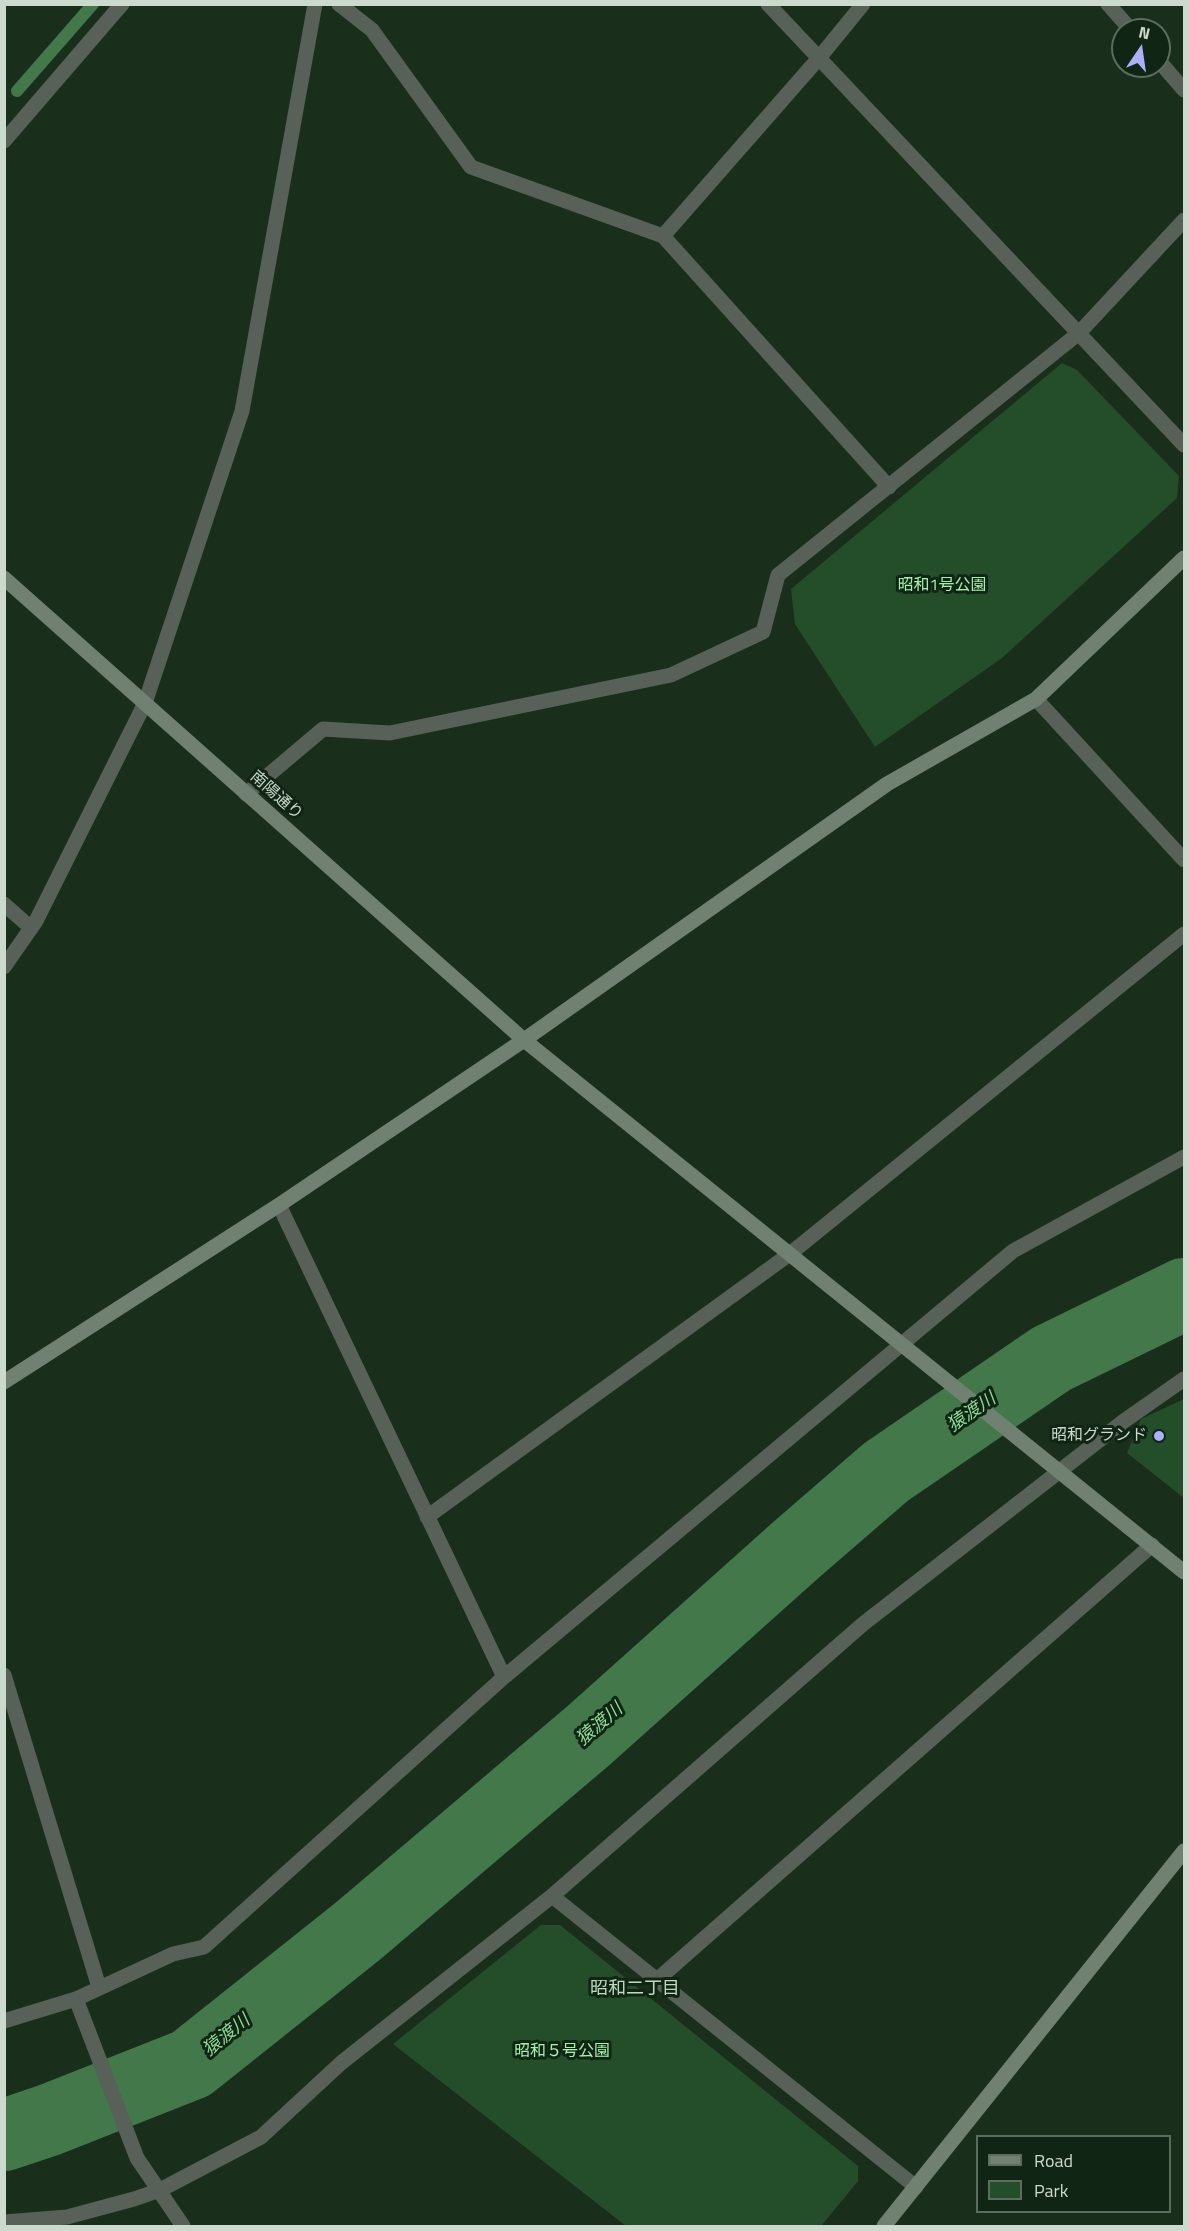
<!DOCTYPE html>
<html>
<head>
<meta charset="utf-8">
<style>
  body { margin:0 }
  #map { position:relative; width:1189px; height:2231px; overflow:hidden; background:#192f1c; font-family:"Titillium Web",sans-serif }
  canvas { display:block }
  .frame { position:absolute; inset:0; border:6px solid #ccd9cd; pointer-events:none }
  .legend { position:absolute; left:976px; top:2135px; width:195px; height:78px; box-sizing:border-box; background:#102513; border:2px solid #5b6d5d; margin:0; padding:8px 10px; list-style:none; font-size:18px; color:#ccd9cd }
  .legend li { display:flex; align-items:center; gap:12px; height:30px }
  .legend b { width:30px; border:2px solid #5b6d5d }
  .north { position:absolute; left:1111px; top:18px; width:60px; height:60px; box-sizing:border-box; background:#102513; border:2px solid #5b6d5d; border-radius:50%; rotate:13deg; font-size:16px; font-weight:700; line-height:24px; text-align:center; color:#ccd9cd }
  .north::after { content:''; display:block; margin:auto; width:21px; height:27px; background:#acaffb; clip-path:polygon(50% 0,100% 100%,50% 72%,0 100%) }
</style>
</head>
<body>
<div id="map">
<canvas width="1189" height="2231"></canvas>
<div class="frame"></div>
<ul class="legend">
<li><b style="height:8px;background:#708071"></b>Road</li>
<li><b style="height:16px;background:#244e2a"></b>Park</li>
</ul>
<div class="north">N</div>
</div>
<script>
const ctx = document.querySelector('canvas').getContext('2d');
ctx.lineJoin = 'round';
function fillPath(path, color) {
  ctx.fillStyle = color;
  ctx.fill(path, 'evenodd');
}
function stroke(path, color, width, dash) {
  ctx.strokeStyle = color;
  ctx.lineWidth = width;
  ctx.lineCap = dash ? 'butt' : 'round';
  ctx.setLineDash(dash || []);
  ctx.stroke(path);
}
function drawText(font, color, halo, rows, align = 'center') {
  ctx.font = font + ' "Titillium Web","Noto Sans JP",sans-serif';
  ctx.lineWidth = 6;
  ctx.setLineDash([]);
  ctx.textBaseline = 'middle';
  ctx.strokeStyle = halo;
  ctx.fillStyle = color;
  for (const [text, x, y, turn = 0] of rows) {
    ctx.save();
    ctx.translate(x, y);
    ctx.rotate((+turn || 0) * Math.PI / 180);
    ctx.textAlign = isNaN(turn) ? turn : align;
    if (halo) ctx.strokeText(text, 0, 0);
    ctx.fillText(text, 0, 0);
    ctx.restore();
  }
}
fillPath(new Path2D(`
  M 1062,363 L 1077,370 L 1179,476 L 1177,498 L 1002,658 L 875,747 L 795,624 L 791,589 Z
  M 1184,1399 L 1184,1498 L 1127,1453 L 1141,1419 Z
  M 541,1925 L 560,1925 L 858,2166 L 858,2181 L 821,2226 L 626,2226 L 393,2044 Z`), '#244e2a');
stroke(new Path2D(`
  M 17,91 L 93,4`), '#43784a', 12);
stroke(new Path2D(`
  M 4,2135 L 49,2120 L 191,2064 L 358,1931 L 588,1736 L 797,1549 L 886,1472 L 1051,1359 L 1184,1294`), '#43784a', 72);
stroke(new Path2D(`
  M 339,4 L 372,30 L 471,167 L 663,236 L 889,487
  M 768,4 L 1184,445
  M 1108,4 L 1131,30
  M 1159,61 L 1184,90
  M 4,141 L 122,4
  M 663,236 L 819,58 L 863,4
  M 1036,699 L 1184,860
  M 246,794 L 323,729 L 390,733 L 671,675 L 763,632 L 778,575 L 1079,333 L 1184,220
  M 4,904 L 31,928
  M 4,967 L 36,921 L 145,703 L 242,411 L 315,4
  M 279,1205 L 504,1677
  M 427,1517 L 791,1253 L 1184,934
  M 4,1675 L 99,1987
  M 552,1896 L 916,2187
  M 657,1980 L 1152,1545
  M 76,1999 L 137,2158 L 183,2226
  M 4,2021 L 76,1999 L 173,1954 L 204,1947 L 504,1677 L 1013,1251 L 1184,1157
  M 4,2222 L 67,2217 L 134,2199 L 160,2190 L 261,2137 L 341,2063 L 552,1896 L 863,1624 L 1124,1421 L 1184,1379`), '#576157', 15);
stroke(new Path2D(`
  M 4,578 L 524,1040 L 1184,1572
  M 4,1382 L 279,1205 L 524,1040 L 887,784 L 1036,699 L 1184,558
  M 884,2226 L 1184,1851`), '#708071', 15);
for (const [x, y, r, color] of [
  [1159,1436,6,"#acaffb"]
]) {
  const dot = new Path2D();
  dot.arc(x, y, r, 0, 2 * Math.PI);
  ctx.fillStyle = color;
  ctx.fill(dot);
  stroke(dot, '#102513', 2);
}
drawText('16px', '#a5f2ad', '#102513', [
  ["昭和1号公園",942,586],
  ["昭和５号公園",562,2052]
]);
drawText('16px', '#ccd9cd', '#102513', [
  ["南陽通り",276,796,42]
]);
drawText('16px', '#ccd9cd', '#102513', [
  ["昭和グランド",1147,1436]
], 'right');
drawText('italic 18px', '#8fdc98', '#102513', [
  ["猿渡川",972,1413,-35],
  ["猿渡川",600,1725,-41],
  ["猿渡川",227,2036,-39]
]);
drawText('18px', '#bfdac1', '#102513', [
  ["昭和二丁目",635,1990]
]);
</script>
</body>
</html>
